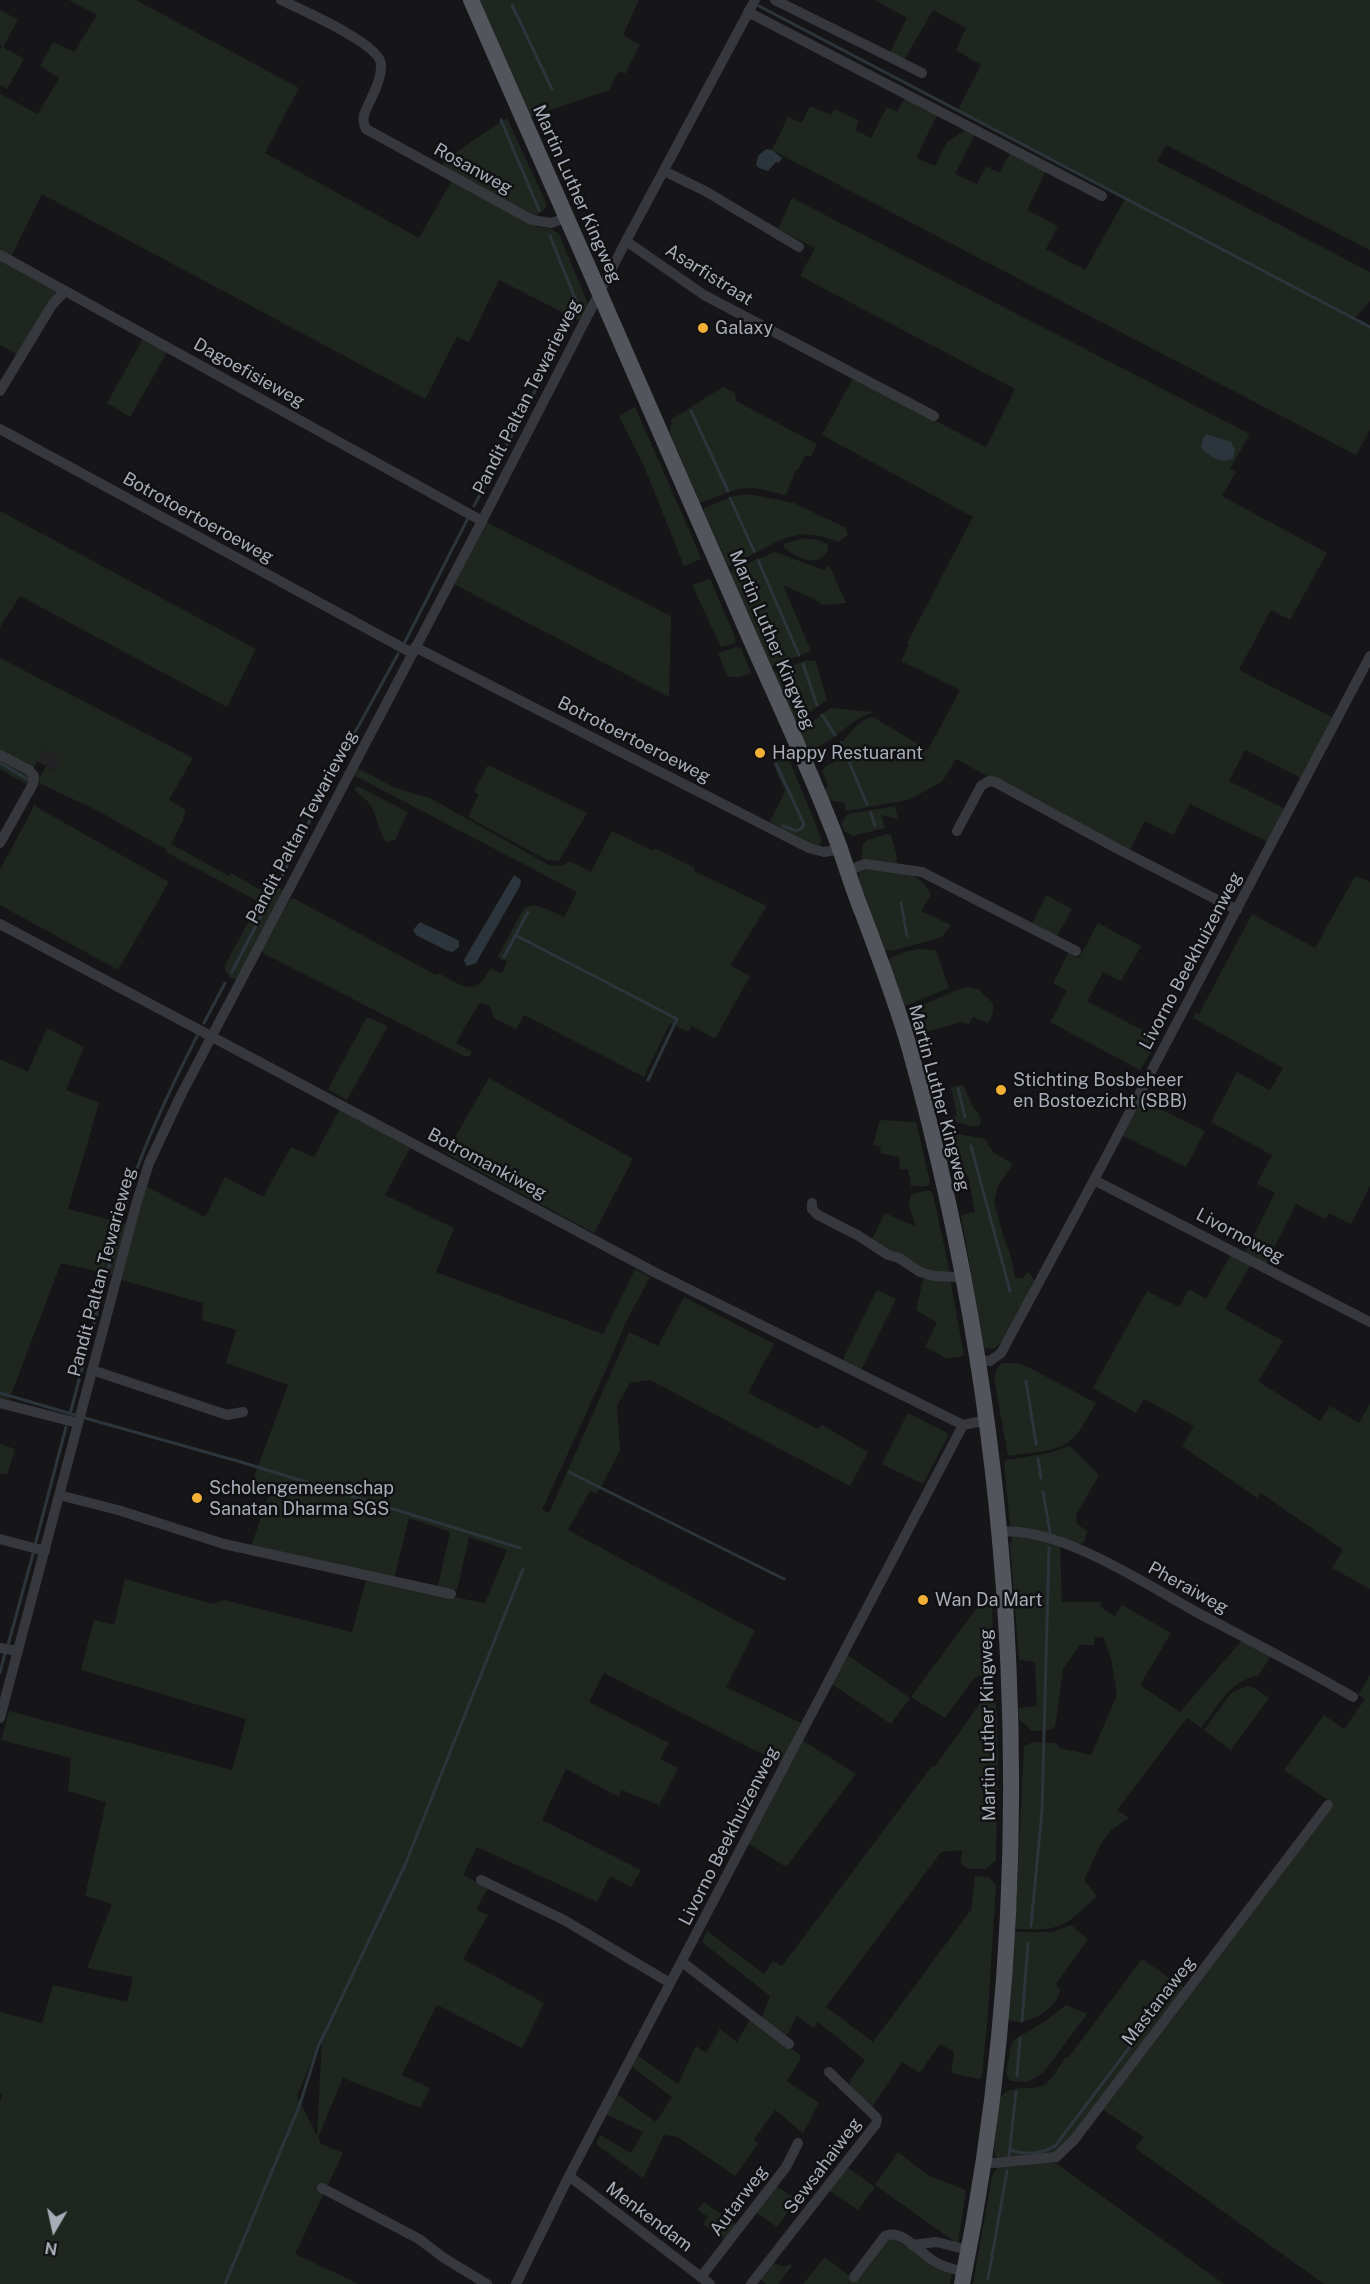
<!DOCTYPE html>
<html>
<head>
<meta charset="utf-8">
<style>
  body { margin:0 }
  #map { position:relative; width:1370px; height:2284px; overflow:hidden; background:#161618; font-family:"Public Sans",sans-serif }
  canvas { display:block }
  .north { position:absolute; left:24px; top:2200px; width:60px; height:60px; -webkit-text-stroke:4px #111113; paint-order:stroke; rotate:189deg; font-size:16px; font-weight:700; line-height:24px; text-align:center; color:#a8adb8 }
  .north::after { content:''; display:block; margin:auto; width:21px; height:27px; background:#a8adb8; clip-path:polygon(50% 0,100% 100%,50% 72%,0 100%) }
</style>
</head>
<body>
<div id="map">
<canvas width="1370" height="2284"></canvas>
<div class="north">N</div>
</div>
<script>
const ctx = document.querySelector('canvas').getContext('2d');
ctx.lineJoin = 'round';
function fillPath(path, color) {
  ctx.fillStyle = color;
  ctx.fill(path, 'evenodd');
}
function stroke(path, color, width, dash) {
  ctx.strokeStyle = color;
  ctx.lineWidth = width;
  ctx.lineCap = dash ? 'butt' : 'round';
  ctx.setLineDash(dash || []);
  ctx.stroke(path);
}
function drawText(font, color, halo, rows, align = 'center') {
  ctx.font = font + ' "Public Sans",sans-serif';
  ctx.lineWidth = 5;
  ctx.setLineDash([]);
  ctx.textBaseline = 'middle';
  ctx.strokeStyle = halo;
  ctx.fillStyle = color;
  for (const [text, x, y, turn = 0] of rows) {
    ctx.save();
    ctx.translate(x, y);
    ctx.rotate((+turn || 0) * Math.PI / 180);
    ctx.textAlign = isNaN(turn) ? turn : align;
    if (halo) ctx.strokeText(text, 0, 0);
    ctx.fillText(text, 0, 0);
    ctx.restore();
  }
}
fillPath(new Path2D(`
  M 43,750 L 62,759 L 55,771 L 37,761 Z`), '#222225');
fillPath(new Path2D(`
  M 69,0 L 136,0 L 299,88 L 265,153 L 419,238 L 452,180 L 538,227 L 552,229 L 559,234 L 589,306 L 580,321 L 499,280 L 469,342 L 457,337 L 425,399 L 42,194 L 11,257 L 0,251 L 0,94 L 38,114 L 59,78 L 40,66 L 53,42 L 74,52 L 97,15 Z
  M 479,0 L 639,0 L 623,35 L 640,45 L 625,74 L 619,71 L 609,90 L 530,117 Z
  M 875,0 L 1370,0 L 1370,250 L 1166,145 L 1157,161 L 1370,272 L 1370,301 L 1354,319 L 1370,327 L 1370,430 L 1356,455 L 772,150 L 788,117 L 802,123 L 810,106 L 831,115 L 835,109 L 859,121 L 855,130 L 871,138 L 887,107 L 897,112 L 905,98 L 937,115 L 916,158 L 935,166 L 947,142 L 965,130 L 975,135 L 955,174 L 977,184 L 986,166 L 999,173 L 1010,153 L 1046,171 L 1027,210 L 1058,226 L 1046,249 L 1085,270 L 1125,199 L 958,110 L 981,65 L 956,50 L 966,28 L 933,10 L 904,60 L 890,52 L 907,18 Z
  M 0,10 L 18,20 L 3,47 L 24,59 L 7,89 L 0,85 L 0,49 L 2,46 L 0,45 Z
  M 507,118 L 547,205 L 544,210 L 534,217 L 442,166 C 444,159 496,125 507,118 Z
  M 792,198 L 1250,434 L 1230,469 L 1236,472 L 1222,496 L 1327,553 L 1290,620 L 1271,610 L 1239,670 L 1332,717 L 1301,778 L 1245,750 L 1229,781 L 1285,809 L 1268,842 L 1190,804 L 1173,835 L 1145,821 L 1128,853 L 956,759 L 942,782 L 908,800 L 846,811 L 844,803 L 827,800 L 825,789 L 828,786 L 822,771 L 826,766 L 837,761 L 832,748 C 848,743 850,723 873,717 L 928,750 L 960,690 L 901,661 L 909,645 L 907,643 L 973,517 L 822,435 L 853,378 L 986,447 L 1015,389 L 800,276 L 815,248 L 778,229 Z
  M 0,259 L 57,292 L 18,355 L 0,345 Z
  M 144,337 L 168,351 L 130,417 L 107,403 Z
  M 723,387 L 735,393 L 736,401 L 817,444 L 811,457 L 806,455 L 798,470 L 796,470 L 786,495 L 754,488 L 737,489 L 700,503 L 670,433 L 672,419 Z
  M 635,407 L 697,548 L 701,559 L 684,566 L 644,466 L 619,416 Z
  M 749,494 L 794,503 L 846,528 L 848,535 L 838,542 C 798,526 785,538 750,556 C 743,560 736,564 728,566 L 704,512 L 704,508 L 734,496 Z
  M 0,511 L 256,649 L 227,707 L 20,596 L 0,627 Z
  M 486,522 L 671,616 L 669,697 L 454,584 Z
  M 804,538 L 818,540 L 827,544 L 828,551 C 818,568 796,558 784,548 L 784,544 Z
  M 775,552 L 824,570 L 829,565 L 846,603 L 822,605 L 814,599 L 783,585 L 811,651 L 771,667 L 730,573 L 734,569 Z
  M 710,579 L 735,637 L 735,643 L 721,647 L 692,585 Z
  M 736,647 L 741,648 L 751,673 L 740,677 L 728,677 L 718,653 Z
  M 0,658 L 193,758 L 169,800 L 186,810 L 183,817 L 184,819 L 171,844 L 229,876 L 231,873 L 262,891 L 267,884 L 279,887 L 283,892 L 241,974 L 236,979 L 230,978 L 224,967 L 258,904 L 257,901 L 166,852 L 167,850 L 100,812 L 37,782 L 46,766 L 55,771 L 61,759 L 44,750 L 33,769 L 0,752 Z
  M 807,660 L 816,661 L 827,700 L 796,721 L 793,720 L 773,672 Z
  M 830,708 L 873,712 C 867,715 861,717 855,721 C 847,726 820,751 809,748 C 804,746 802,736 800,731 Z
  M 0,757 L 30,776 L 28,785 L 0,769 Z
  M 783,759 L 789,759 L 822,840 L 819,846 L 801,840 L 770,821 L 785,791 L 773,763 Z
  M 488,765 L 587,813 L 559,861 L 547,860 L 468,817 L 479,794 L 474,792 Z
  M 356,767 L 395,788 L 430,798 L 549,865 L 562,866 L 570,861 L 591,872 L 612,831 L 652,850 L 657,849 L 695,868 L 694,871 L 767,906 L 730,965 L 750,976 L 715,1039 L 692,1026 L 688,1032 L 670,1023 L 644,1077 L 524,1015 L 516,1029 L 494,1018 L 490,1007 L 482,1003 L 478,1005 L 456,1043 L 472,1052 L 470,1056 L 464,1056 L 265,954 L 262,951 L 287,904 L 291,899 L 295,899 L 436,975 L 438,973 C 448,978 469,993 479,984 C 484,980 487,973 491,969 L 502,973 L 507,961 L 502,960 L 498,956 L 524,908 C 536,901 552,912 564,917 L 577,892 L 357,777 L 353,774 Z
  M 357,786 L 408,812 L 395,840 L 386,842 C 372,819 380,807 354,790 Z
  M 35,804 L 38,808 L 169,882 L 118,970 L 0,905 L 0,870 Z
  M 895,806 L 898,819 L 881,815 L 885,828 L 853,836 L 844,831 L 841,824 L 847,814 Z
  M 887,834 L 891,835 L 897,857 L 896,865 L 863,859 L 861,857 L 863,844 L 868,840 Z
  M 869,867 C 891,870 922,870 931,895 L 921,911 L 951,925 L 942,937 L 892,951 L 885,950 L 859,880 L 859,873 Z
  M 1355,876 L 1370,882 L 1370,1186 L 1351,1224 L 1329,1213 L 1325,1219 L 1296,1204 L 1266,1264 L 1245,1253 L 1275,1193 L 1257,1184 L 1272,1155 L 1211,1122 L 1237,1072 L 1270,1090 L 1283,1068 L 1193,1018 L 1196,1013 L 1199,1014 L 1252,914 L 1315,948 Z
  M 1046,895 L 1072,909 L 1057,936 L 1031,926 Z
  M 1098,923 L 1141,946 L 1121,981 L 1103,972 L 1087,1001 L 1159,1039 L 1140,1070 L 1050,1022 L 1067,991 L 1053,983 L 1068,953 L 1079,958 Z
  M 918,949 L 936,950 L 949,988 L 905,1006 L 902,1005 L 888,962 L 889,959 L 904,952 Z
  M 969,987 L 978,989 L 993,1003 L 993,1013 L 988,1023 L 973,1017 L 969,1024 L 961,1022 L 923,1033 C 913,1029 907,1020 911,1010 L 959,989 Z
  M 367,1017 L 388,1026 L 347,1100 L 328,1089 Z
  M 47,1028 L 84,1047 L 66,1090 L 99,1103 L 68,1209 L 126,1224 L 112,1275 L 61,1263 L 9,1400 L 0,1398 L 0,1059 L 28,1072 Z
  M 489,1078 L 633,1159 L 594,1233 L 446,1153 Z
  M 963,1085 L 974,1109 L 978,1112 L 981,1121 L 979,1126 L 970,1126 L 944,1118 L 957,1116 L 951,1087 Z
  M 1142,1100 L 1205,1131 L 1186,1167 L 1123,1136 Z
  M 339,1110 L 410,1148 L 385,1195 L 454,1228 L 436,1272 L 603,1334 L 635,1269 L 650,1277 L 626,1322 L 605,1372 L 542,1510 L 549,1513 L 629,1332 L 658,1346 L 684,1297 L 774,1344 L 748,1393 L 818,1429 L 822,1425 L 868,1452 L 850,1486 L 650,1380 L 630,1383 L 617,1406 L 620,1451 L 597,1494 L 590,1491 L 568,1530 L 755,1631 L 726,1687 L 801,1723 L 780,1763 L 604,1673 L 589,1702 L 669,1743 L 660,1759 L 678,1768 L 659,1805 L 622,1790 L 619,1797 L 566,1769 L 542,1820 L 641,1870 L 631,1887 L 610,1876 L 597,1902 L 477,1847 L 463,1875 L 488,1888 L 476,1910 L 488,1915 L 463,1959 L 544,2003 L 522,2048 L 437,2005 L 402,2075 L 430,2088 L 420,2108 L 343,2078 L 318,2137 L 321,2144 L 343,2153 L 295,2254 L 359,2284 L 0,2284 L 0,2103 L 2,2095 L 0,2094 L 0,2012 L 42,2023 L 53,1985 L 127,2002 L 133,1977 L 87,1968 L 112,1904 L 85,1896 L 106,1802 L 68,1791 L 71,1758 L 1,1740 L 9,1711 L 232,1770 L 246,1719 L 81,1670 L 94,1620 L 114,1625 L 125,1579 L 213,1604 L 224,1600 L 352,1632 L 366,1580 L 485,1603 L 507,1550 L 469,1537 L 457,1590 L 438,1586 L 450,1532 L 409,1518 L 394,1579 L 251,1547 L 271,1488 L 253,1480 L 288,1385 L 226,1363 L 236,1330 L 202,1320 L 203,1303 L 121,1280 L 146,1186 L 205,1217 L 225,1177 L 263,1197 L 291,1147 L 314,1157 ZM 321,2038 L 322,2038 L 317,2136 L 297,2096 Z
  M 880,1120 L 916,1122 L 930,1182 L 928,1186 L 911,1186 L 908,1169 L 900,1169 L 899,1157 L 880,1153 L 881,1147 L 873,1145 Z
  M 948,1132 L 985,1139 L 993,1152 L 1013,1164 L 998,1186 L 994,1201 L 1004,1239 L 1010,1253 L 1015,1278 L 1022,1278 L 1029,1272 L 1034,1280 C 1024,1298 1013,1338 993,1349 L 984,1348 L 961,1215 L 975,1212 L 968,1176 L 949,1168 L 943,1149 L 942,1136 Z
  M 926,1191 L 931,1191 L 933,1194 L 950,1273 L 929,1274 L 871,1241 L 885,1213 L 916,1227 L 909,1206 L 911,1194 Z
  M 1231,1254 L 1251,1265 L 1225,1309 L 1283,1341 L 1258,1381 L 1320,1421 L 1330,1406 L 1359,1423 L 1370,1404 L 1370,1589 L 1332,1568 L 1343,1550 L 1261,1493 L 1257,1498 L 1182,1446 L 1194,1426 L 1144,1399 L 1136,1413 L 1093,1388 L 1147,1291 L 1179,1307 L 1189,1289 L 1206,1299 Z
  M 924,1276 L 950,1281 L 951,1283 L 964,1356 L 946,1359 L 943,1356 L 925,1347 L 937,1323 L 916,1310 Z
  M 877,1290 L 896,1299 L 860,1372 L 841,1363 Z
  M 1002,1363 L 1017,1363 L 1028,1367 L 1096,1403 C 1089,1414 1082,1430 1072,1439 C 1057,1453 1027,1453 1008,1456 L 994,1378 L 998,1367 Z
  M 908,1413 L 949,1434 L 923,1484 L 882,1464 Z
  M 0,1444 L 15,1449 L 7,1475 L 0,1473 Z
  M 1070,1446 L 1099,1475 L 1076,1515 L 1077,1524 L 1087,1531 L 1084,1542 L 1078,1545 L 1012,1528 L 1010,1525 L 1004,1463 L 1006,1460 L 1049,1453 Z
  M 1018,1535 L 1060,1544 L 1062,1602 L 1102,1602 L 1100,1607 L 1115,1616 L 1122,1605 L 1171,1633 L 1140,1685 L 1180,1712 L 1243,1639 L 1272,1654 L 1258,1676 C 1231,1679 1216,1709 1201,1728 L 1187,1718 L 1117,1810 L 1129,1818 C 1122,1823 1114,1827 1109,1833 C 1100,1842 1091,1867 1084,1880 L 1097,1896 C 1064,1928 1061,1931 1015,1929 L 1024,1746 L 1033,1742 L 1056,1743 L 1060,1748 L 1091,1755 L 1117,1695 L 1111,1659 L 1104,1638 L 1095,1637 L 1094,1645 L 1080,1645 L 1063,1669 L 1055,1727 L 1048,1730 L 1032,1731 L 1019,1719 L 1018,1708 L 1037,1706 L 1035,1662 L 1019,1660 L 1010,1544 L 1013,1536 Z
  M 988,1603 L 992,1605 L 994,1654 L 989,1658 L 989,1666 L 985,1674 L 974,1678 L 945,1718 L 911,1697 L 979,1605 Z
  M 846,1654 L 910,1698 L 891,1724 L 830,1683 Z
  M 1370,1675 L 1370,2284 L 1324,2284 L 1135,2148 L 1144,2137 L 1103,2110 L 1334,1804 L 1284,1770 L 1324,1715 L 1344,1729 L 1365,1699 L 1358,1695 Z
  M 1247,1686 L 1253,1687 L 1269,1698 L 1231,1750 L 1204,1730 L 1231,1693 Z
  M 989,1697 L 994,1699 L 996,1704 L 998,1756 L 996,1860 L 986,1869 L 968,1869 L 961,1864 L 962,1850 L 941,1852 L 826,2007 L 873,2042 L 971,1910 L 975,1876 L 988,1877 L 996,1885 L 988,2012 L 982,2077 L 979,2079 L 951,2073 L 954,2052 L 940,2044 L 920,2073 L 902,2062 L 870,2110 L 848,2090 L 851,2079 L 865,2060 L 818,2022 L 814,2028 L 797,2016 L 787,2035 L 781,2036 L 761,2019 L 770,1996 L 702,1942 L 707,1931 L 764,1974 L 773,1961 L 782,1966 L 931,1767 L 936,1765 L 984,1698 Z
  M 802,1740 L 856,1774 L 786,1867 L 747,1843 Z
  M 1071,1925 L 1088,1939 L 1056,1984 L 1060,1990 C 1059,2008 1023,2030 1008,2019 L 1015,1932 L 1052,1932 Z
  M 1142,1959 L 1186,1989 L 1071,2139 L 1052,2154 L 997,2158 L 994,2152 L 999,2100 C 1010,2081 1028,2093 1044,2085 C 1052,2080 1059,2066 1065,2058 L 1069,2057 Z
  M 1066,2005 L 1087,2014 L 1044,2072 L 1028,2082 L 1010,2081 L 1006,2074 L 1011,2045 L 1015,2039 L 1047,2020 Z
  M 751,2018 L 800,2055 L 800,2060 L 787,2081 L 819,2103 L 803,2133 L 775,2110 L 754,2139 L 758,2144 L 735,2176 L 678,2137 L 664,2135 L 643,2178 L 596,2144 L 600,2135 L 631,2153 L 643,2132 L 606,2114 L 617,2094 L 656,2122 L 672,2097 L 632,2067 L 637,2055 L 678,2084 L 696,2046 L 706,2053 L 720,2029 L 737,2042 Z
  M 898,2152 L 929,2176 L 966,2190 L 958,2244 L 875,2185 Z
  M 1053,2161 L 1224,2284 L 973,2284 L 992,2176 L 998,2166 Z
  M 845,2166 L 875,2187 L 858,2210 L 828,2190 Z
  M 775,2185 L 797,2200 L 777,2227 L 756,2212 Z
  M 704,2202 L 738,2226 L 726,2241 L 703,2224 L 708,2217 L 698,2210 Z
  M 892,2235 L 953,2270 L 950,2284 L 803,2284 L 825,2257 L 855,2280 Z
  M 772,2262 L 784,2267 L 790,2264 L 792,2266 L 778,2284 L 766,2284 L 758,2278 Z`), '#1e261f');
fillPath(new Path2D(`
  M 766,149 L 772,150 L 782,158 L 779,163 L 776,162 L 768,171 L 759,168 L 756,165 L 758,156 Z
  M 1206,434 L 1231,442 L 1235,449 L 1233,458 C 1221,465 1210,456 1201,448 L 1203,438 Z
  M 514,875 L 521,880 L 520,886 L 476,963 L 467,966 L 464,961 L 465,958 Z
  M 420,922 L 456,939 L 459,941 L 459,947 L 453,952 L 448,951 L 416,935 L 413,930 Z`), '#2c353c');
stroke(new Path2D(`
  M 512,5 L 552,89
  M 759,6 L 1370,327
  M 501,120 L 539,210
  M 550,236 L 579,308 L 554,354
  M 691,411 L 728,491
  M 523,414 L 551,360
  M 730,498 L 754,551
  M 474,506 L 520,420
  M 758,560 L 799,655
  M 405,642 L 467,520
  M 803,664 L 817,705
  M 822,715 L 835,735
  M 841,743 L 867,804
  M 347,747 L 398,654
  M 0,763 L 29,780
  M 776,764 L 804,824 L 802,828 L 796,831 L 783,826
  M 322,796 L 344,753
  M 871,813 L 875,826
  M 291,858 L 319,802
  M 281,878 L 287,866
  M 901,903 L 907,936
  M 515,935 L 677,1019 L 648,1080
  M 504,957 L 528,912
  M 232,972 L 276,887
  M 204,1023 L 225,983
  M 958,1088 L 965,1117
  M 971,1146 L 1010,1291
  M 129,1191 C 147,1137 171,1087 197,1036
  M 1026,1381 L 1036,1444
  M 0,1393 L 75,1415
  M 70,1414 L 127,1199
  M 85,1418 L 241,1462 L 520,1548
  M 1038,1459 L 1041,1478
  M 569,1472 L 784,1579
  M 1043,1492 L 1050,1532
  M 35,1545 L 66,1427
  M 8,1645 L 33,1554
  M 0,1673 L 5,1653
  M 1031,1926 L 1042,1811 L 1049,1548
  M 1022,2021 L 1028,1943
  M 1017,2076 L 1020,2038
  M 1010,2150 C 1025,2155 1041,2154 1055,2146 L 1176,1986
  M 1009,2157 L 1016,2092
  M 988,2279 L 1007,2171
  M 225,2284 L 300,2104 L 318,2047 L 405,1865 L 523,1569`), '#2c353c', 3);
stroke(new Path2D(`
  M 281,0 C 302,10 379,43 381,64 C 382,76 376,89 371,99 C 366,110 360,118 366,129 L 532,220 L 551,223 L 566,218
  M 775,0 L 922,73
  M 748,12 L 1102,196
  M 664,171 L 705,191 L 799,247
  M 626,241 L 704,295 L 934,416
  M 0,255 L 482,521
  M 0,391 L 52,305 L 65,291
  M 0,429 L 412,653
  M 415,647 L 809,848 L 824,852 L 840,849
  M 0,755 L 29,770 L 34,776 L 33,784 L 0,843
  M 957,831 L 981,786 L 989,781 L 995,782 L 1118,849 L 1237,910
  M 847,871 L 865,864 L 922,872 L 1076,951
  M 0,924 L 656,1273 L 963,1425
  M 1094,1180 L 1370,1322
  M 812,1203 L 812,1209 L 818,1215 L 859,1236 L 888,1255 L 899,1258 L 920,1272 L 934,1276 L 955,1277
  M 978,1360 L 990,1361 L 1001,1353 L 1094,1180 L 1370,656
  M 92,1370 L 227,1415 L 243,1412
  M 0,1403 L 78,1423
  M 59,1495 L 118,1510 L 224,1544 L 451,1594
  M 1000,1532 C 1060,1526 1147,1585 1200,1614 C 1251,1641 1303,1668 1353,1697
  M 0,1539 L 45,1551
  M 0,1648 L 18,1651
  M 0,1718 L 136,1205 L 149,1163 L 181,1095 L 482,521 L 626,241 L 755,0
  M 481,1880 L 564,1920 L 670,1983
  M 682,1962 L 789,2044
  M 983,2162 L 995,2163 L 1056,2157 L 1074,2140 L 1328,1805
  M 569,2176 L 710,2284
  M 322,2188 L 419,2239 L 444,2258 L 487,2284
  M 912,2245 L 936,2242 L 961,2248
  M 701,2277 L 786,2167 L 798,2143
  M 854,2277 L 885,2236 C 902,2228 920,2253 934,2261 C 941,2266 949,2268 957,2270
  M 516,2284 L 569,2176 L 963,1425 L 987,1420
  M 751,2284 C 793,2231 834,2177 876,2124 L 877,2119 L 875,2116 L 829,2072`), '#37383d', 10);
stroke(new Path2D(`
  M 471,0 C 561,205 651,409 740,615 C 773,692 810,768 839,846 C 847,869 854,892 863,914 C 880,959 897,1004 910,1050 C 1021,1446 1044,1881 962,2284`), '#53555c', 16);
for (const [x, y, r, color] of [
  [703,328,6,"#f2b134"],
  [760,753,6,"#f2b134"],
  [1001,1090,6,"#f2b134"],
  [197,1498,6,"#f2b134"],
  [923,1600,6,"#f2b134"]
]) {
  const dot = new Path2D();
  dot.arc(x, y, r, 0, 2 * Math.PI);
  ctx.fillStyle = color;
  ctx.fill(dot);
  stroke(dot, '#111113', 2);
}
drawText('18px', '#a8adb8', '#111113', [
  ["Rosanweg",473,169,29],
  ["Martin Luther Kingweg",577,194,66],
  ["Asarfistraat",709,275,32],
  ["Dagoefisieweg",249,373,29],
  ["Pandit Paltan Tewarieweg",527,397,-63],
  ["Botrotoertoeroeweg",198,518,29],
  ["Martin Luther Kingweg",772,640,67],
  ["Botrotoertoeroeweg",634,740,27],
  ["Pandit Paltan Tewarieweg",302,827,-62],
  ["Livorno Beekhuizenweg",1191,961,-62],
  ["Martin Luther Kingweg",939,1098,75],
  ["Botromankiweg",487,1164,28],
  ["Livornoweg",1240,1236,28],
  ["Pandit Paltan Tewarieweg",102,1272,-75],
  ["Pheraiweg",1188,1588,29],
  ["Martin Luther Kingweg",988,1725,-91],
  ["Livorno Beekhuizenweg",729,1836,-63],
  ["Mastanaweg",1159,2001,-52],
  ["Sewsahaiweg",823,2166,-53],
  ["Autarweg",739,2201,-53],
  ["Menkendam",649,2217,37]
]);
drawText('18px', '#a8adb8', '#111113', [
  ["Galaxy",715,328],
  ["Happy Restuarant",772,753],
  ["Stichting Bosbeheer",1013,1080],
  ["en Bostoezicht (SBB)",1013,1101],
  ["Scholengemeenschap",209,1488],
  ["Sanatan Dharma SGS",209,1509],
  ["Wan Da Mart",935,1600]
], 'left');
</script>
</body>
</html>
